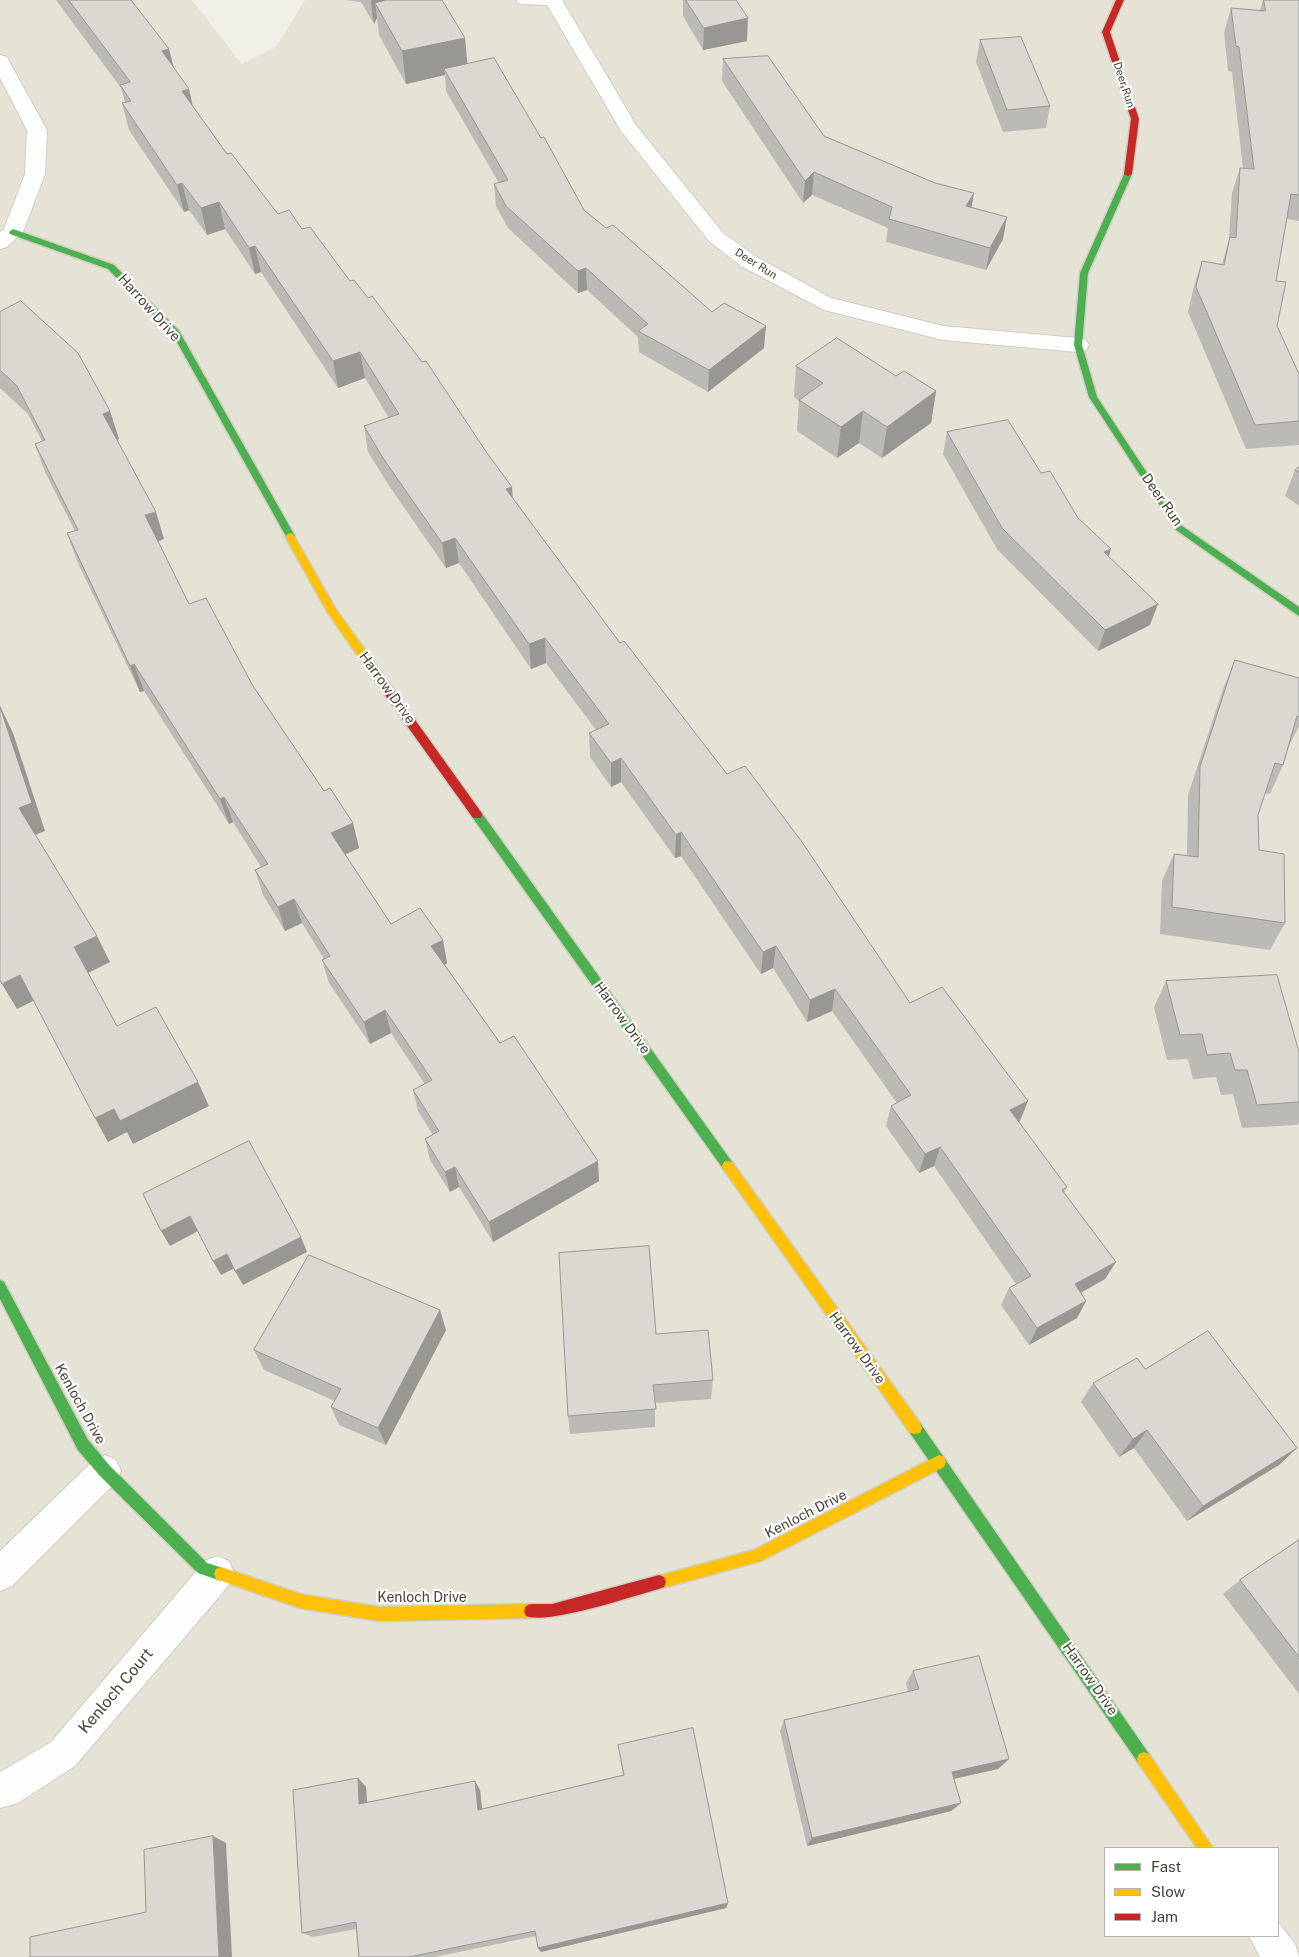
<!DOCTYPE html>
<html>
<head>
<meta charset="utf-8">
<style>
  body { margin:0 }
  #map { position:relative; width:1299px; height:1957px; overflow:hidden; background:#f0efe8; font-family:"Public Sans",sans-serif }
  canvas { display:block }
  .legend { position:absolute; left:1104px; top:1847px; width:175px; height:90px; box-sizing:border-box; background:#fff; border:1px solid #b5b4ae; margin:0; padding:6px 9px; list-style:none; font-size:15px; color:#474334 }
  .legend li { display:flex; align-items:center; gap:10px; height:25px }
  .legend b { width:25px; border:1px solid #b5b4ae }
</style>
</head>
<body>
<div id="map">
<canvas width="1299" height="1957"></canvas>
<ul class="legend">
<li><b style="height:6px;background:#4caf50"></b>Fast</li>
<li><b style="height:6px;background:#ffc107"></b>Slow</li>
<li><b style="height:6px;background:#c62828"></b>Jam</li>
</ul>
</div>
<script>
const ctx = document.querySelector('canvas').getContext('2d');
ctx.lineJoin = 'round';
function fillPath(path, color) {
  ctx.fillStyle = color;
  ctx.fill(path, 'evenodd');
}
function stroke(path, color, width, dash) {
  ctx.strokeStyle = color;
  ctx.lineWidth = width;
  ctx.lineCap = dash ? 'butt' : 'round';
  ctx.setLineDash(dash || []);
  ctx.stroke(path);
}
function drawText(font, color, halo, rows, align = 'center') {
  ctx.font = font + ' "Public Sans",sans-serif';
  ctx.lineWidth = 4.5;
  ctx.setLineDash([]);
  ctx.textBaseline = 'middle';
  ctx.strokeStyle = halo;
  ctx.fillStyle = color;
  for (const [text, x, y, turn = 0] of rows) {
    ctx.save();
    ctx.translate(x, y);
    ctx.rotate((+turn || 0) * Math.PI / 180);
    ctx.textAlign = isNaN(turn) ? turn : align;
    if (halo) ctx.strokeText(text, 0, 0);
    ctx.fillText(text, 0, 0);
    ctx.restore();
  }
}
fillPath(new Path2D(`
  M 0,0 L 192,0 L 242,64 L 276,47 L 305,0 L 1299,0 L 1299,1957 L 0,1957 ZM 1105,1848 L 1278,1848 L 1278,1936 L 1105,1936 Z`), '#e5e3d5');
const street = new Path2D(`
  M 516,0 L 562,0 L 636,125 L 723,233 L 755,256 L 831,298 L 943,326 L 1078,338 L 1086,340 L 1089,345 L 1086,350 L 1078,352 L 943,340 L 824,310 L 741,266 L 709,241 L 621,131 L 547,5 L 519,4 Z
  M 0,55 L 7,57 L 9,61 L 47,130 L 45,174 L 23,232 L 7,247 L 0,249 L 0,232 L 4,229 L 25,174 L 27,130 L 0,78 Z
  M 105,1455 L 116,1460 L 121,1471 L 116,1482 L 12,1586 L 0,1591 L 0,1551 L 94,1460 Z
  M 217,1556 L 229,1561 L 234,1573 L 229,1585 L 75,1766 L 18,1803 L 0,1808 L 0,1772 L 51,1742 L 205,1561 Z
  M 1278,1922 L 1295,1944 L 1299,1957 L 1260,1957 L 1249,1936 L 1278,1936 Z`);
const fast = new Path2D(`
  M 1125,172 L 1132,174 L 1088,273 L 1082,345 L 1097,397 L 1182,526 L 1299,607 L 1299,616 L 1176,530 L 1089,397 L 1074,345 L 1080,273 Z
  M 13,229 L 114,265 L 179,331 L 295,536 L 293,538 L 287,538 L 173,335 L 108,269 L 10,234 L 9,232 Z
  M 477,811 L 481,812 L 732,1162 L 734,1166 L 732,1170 L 728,1171 L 724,1170 L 473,818 L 472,815 Z
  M 0,1280 L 4,1282 L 88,1440 L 110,1466 L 207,1563 L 226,1569 L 228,1574 L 226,1579 L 221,1581 L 198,1573 L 100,1476 L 78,1450 L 0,1299 Z
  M 915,1422 L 920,1423 L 1149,1754 L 1151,1759 L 1149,1764 L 1144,1766 L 1139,1764 L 910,1433 L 908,1428 L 910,1423 Z`);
const slow = new Path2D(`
  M 290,533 L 293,534 L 335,608 L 393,689 L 394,692 L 393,695 L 385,695 L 328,613 L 285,536 Z
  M 728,1161 L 732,1162 L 920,1423 L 922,1428 L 920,1433 L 915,1434 L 910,1433 L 724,1170 L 722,1166 L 724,1162 Z
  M 939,1455 L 944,1457 L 946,1462 L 944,1467 L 761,1561 L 659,1589 L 654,1587 L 652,1582 L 654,1577 L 754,1550 Z
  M 221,1567 L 300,1594 L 379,1607 L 531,1604 L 536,1606 L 538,1611 L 536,1616 L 531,1618 L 379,1621 L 300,1608 L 216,1579 L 214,1574 L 216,1569 Z
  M 1144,1752 L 1149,1754 L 1213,1848 L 1197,1848 L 1139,1764 L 1137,1759 L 1139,1754 Z`);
const jam = new Path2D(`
  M 1116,0 L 1124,0 L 1110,32 L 1139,119 L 1132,174 L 1128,176 L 1124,174 L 1131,119 L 1102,32 Z
  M 389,688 L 393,689 L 481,812 L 482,815 L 481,818 L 473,818 L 385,695 L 384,692 Z
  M 659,1575 L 664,1577 L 666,1582 L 664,1587 L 659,1589 C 633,1596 548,1625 526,1616 L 524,1611 L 526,1606 L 531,1604 L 552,1604 Z`);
stroke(street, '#cecdc6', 2);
stroke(fast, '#d0cebf', 3);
stroke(slow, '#d0cebf', 3);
stroke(jam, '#d0cebf', 3);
fillPath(street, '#fdfdfc');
fillPath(fast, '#4caf50');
fillPath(slow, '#ffc107');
fillPath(jam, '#c62828');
fillPath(new Path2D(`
  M 56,0 L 131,0 L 174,68 L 193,107 L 227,154 L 278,214 L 302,229 L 350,281 L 513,498 L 620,643 L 727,774 L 910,1003 L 1020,1121 L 1018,1122 L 1067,1187 L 1064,1193 L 1116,1262 L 1105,1279 L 1081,1293 L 1086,1301 L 1077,1318 L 1029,1345 L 1001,1305 L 1009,1288 L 1016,1284 L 934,1166 L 919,1173 L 886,1126 L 891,1106 L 897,1103 L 832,1011 L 807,1022 L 773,968 L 761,974 L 681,856 L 675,858 L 621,782 L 611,787 L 590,757 L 589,733 L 596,730 L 546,663 L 531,669 L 459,563 L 446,568 L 388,484 L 368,452 L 364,426 L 389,418 L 365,378 L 338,388 L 261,272 L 255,274 L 225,229 L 207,235 L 189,210 L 184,212 L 129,130 L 122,103 L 125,102 L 121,88 Z
  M 345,0 L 442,0 L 467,64 L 584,210 L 606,228 L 712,312 L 764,348 L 708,392 L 639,352 L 638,337 L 587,290 L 578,293 L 508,228 L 496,206 L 494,184 L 499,183 L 446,91 L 445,75 L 406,84 L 379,35 L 377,18 L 374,24 L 361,2 Z
  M 683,0 L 686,0 L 747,41 L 703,50 L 683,16 Z
  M 1263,0 L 1299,0 L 1299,221 L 1287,219 L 1276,281 L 1277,326 L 1299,374 L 1299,445 L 1246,449 L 1188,312 L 1194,286 L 1202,261 L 1222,264 L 1229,239 L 1232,193 L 1240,168 L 1243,168 L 1232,72 L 1228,71 L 1224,33 L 1231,8 L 1260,10 Z
  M 980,40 L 1050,106 L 1046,128 L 1003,132 L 976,62 Z
  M 723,59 L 824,136 L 935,183 L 974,193 L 971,208 L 1003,239 L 986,270 L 886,242 L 888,228 L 812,195 L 803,203 L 722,81 Z
  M 0,312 L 119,439 L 117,440 L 164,539 L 158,541 L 189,604 L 253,686 L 324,791 L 353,823 L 359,848 L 345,855 L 391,924 L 443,940 L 447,963 L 445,965 L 599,1181 L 493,1242 L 459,1187 L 450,1192 L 430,1160 L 425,1139 L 433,1135 L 418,1111 L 413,1090 L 425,1084 L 391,1033 L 370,1044 L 329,983 L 322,960 L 324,959 L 302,923 L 285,931 L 263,895 L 255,870 L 261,867 L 233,822 L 229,824 L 144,691 L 140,692 L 77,561 L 67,533 L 75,531 L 45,472 L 35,444 L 42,441 L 28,414 L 0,388 Z
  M 796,366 L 896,376 L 936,391 L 931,423 L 882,458 L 859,443 L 837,458 L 797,431 L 799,401 L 794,397 Z
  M 947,432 L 1041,473 L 1078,518 L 1109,557 L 1150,625 L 1098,651 L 997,549 L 943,454 Z
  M 1299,467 L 1299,506 L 1285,496 L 1295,470 Z
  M 1235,660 L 1299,678 L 1299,726 L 1289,746 L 1283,765 L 1270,794 L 1265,793 L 1258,815 L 1259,850 L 1285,923 L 1270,950 L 1160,934 L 1162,881 L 1174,854 L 1187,856 L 1188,795 L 1223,689 Z
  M 1166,981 L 1299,1052 L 1299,1122 L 1297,1125 L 1242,1128 L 1233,1094 L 1221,1095 L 1216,1077 L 1193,1079 L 1188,1059 L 1167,1060 L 1154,1007 Z
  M 446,1330 L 386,1445 L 339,1425 L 331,1407 L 335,1401 L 264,1370 L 254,1350 Z
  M 656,1334 L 713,1380 L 711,1399 L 655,1403 L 655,1427 L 570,1434 L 568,1416 Z
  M 1145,1369 L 1297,1448 L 1279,1465 L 1187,1521 L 1134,1448 L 1119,1457 L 1081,1402 L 1093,1383 Z
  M 1299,1540 L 1299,1694 L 1223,1594 L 1240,1580 Z
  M 913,1671 L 1009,1759 L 998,1769 L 954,1779 L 961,1803 L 951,1811 L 807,1846 L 780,1731 L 784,1720 L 908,1692 L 906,1683 Z
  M 618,1745 L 728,1903 L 726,1908 L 541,1952 L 538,1948 L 536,1936 L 435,1957 L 359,1957 L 356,1929 L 313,1937 L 302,1933 L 358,1778 L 366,1787 L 367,1802 L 480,1790 L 482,1809 L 623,1775 Z`), '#bbbab4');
fillPath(new Path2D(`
  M 372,0 L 387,0 L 375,3 L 377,18 L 374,24 L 371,2 Z
  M 748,18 L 747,41 L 703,50 L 704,28 Z
  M 465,38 L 468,70 L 444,69 L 445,75 L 406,84 L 402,51 Z
  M 169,49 L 176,76 L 162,51 Z
  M 189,89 L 195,116 L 182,91 Z
  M 814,172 L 812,195 L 803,203 L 805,181 Z
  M 182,183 L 189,210 L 184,212 L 177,185 Z
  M 974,193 L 970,216 L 966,206 Z
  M 219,202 L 225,229 L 207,235 L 201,208 Z
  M 1007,217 L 1003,239 L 986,270 L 990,248 Z
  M 255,246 L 261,272 L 255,274 L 249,248 Z
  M 586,268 L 587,290 L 578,293 L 578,271 Z
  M 766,326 L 764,348 L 708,392 L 709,370 Z
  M 360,352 L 365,378 L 338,388 L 333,361 Z
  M 936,391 L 931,423 L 882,458 L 887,427 Z
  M 110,411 L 119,439 L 112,442 L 103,414 Z
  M 863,411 L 859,443 L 837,458 L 841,427 Z
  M 512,487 L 514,513 L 506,489 Z
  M 156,512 L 164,539 L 154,543 L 145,515 Z
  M 455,538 L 459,563 L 446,568 L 442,543 Z
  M 1111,549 L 1105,570 L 1104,552 Z
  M 1158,604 L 1150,625 L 1098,651 L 1105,630 Z
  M 545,638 L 546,663 L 531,669 L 529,644 Z
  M 134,664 L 144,691 L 140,692 L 130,666 Z
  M 0,706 L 13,733 L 45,831 L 33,836 L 19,808 Z
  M 621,758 L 621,782 L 611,787 L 611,763 Z
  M 224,797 L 233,822 L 229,824 L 220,799 Z
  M 353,823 L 359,848 L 337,858 L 331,833 Z
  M 681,832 L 681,856 L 675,858 L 676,835 Z
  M 294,899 L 302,923 L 285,931 L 278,907 Z
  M 97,936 L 110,962 L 88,973 L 74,947 Z
  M 443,940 L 447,963 L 436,970 L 431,946 Z
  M 776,946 L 773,968 L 761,974 L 763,952 Z
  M 20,975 L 35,1000 L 17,1009 L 2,984 Z
  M 835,989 L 832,1011 L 807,1022 L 810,1000 Z
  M 385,1010 L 391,1033 L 370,1044 L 364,1022 Z
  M 198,1082 L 209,1106 L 133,1144 L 127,1132 L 108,1142 L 95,1118 L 114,1109 Z
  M 1028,1101 L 1020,1121 L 1002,1130 L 1010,1110 Z
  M 940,1147 L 934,1166 L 919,1173 L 925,1154 Z
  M 598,1161 L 599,1181 L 493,1242 L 489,1222 Z
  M 455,1167 L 459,1187 L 450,1192 L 445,1172 Z
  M 190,1216 L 198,1231 L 170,1246 L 161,1231 Z
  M 301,1237 L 307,1252 L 243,1285 L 235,1271 Z
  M 227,1254 L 235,1268 L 221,1275 L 213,1261 Z
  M 1116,1262 L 1105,1279 L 1065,1301 L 1075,1284 Z
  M 1086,1301 L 1077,1318 L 1029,1345 L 1037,1328 Z
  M 440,1310 L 446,1330 L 386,1445 L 378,1428 Z
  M 1147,1430 L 1134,1448 L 1119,1457 L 1133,1439 Z
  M 1297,1448 L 1279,1465 L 1187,1521 L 1203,1506 Z
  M 1009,1759 L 998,1769 L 943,1781 L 952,1772 Z
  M 358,1778 L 366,1787 L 368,1812 L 359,1804 Z
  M 475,1781 L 480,1790 L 483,1818 L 478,1810 Z
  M 961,1803 L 951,1811 L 807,1846 L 812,1838 Z
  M 213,1836 L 226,1843 L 232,1957 L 219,1957 Z
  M 728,1903 L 726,1908 L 541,1952 L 538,1948 Z`), '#999792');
const building = new Path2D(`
  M 69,0 L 131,0 L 169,49 L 162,51 L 189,89 L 182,91 L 227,154 L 231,153 L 278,214 L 289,210 L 302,229 L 310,227 L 350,281 L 354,280 L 368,298 L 372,296 L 422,362 L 426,361 L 487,453 L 512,487 L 506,489 L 620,643 L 624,641 L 727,774 L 745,766 L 802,842 L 910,1003 L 942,987 L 1028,1101 L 1010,1110 L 1067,1187 L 1062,1190 L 1116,1262 L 1075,1284 L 1086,1301 L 1037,1328 L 1009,1288 L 1031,1276 L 940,1147 L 925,1154 L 891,1106 L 911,1095 L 835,989 L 810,1000 L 776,946 L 763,952 L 681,832 L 676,835 L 621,758 L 611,763 L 589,733 L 609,724 L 545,638 L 529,644 L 455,538 L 442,543 L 383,458 L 364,426 L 399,414 L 360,352 L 333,361 L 255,246 L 249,248 L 219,202 L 201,208 L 182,183 L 177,185 L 122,103 L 131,101 L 120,85 L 130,82 Z
  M 387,0 L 442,0 L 465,38 L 402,51 L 375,3 Z
  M 686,0 L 736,0 L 748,18 L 704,28 Z
  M 1264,0 L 1299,0 L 1299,195 L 1291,194 L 1276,281 L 1286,282 L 1277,326 L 1299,374 L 1299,421 L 1255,425 L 1196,287 L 1202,261 L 1224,265 L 1230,237 L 1236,238 L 1240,168 L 1254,169 L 1239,47 L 1236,46 L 1231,8 L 1265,11 Z
  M 1021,37 L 1050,106 L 1007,110 L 980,40 Z
  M 768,56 L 824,136 L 935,183 L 974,193 L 966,206 L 1007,217 L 990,248 L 889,219 L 892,207 L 814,172 L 805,181 L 723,59 Z
  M 494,58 L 541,138 L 544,137 L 584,210 L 606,228 L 613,225 L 712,312 L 724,303 L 766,326 L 709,370 L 638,331 L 648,324 L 586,268 L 578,271 L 506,206 L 494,184 L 508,180 L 444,69 Z
  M 21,301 L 78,353 L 110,411 L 103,414 L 156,512 L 145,515 L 189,604 L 206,598 L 253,686 L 324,791 L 330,788 L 353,823 L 331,833 L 391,924 L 420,908 L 443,940 L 431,946 L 500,1043 L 514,1036 L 598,1161 L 489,1222 L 455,1167 L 445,1172 L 425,1139 L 439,1131 L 413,1090 L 432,1080 L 385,1010 L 364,1022 L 322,960 L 330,956 L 294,899 L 278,907 L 255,870 L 268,864 L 224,797 L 220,799 L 134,664 L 130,666 L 67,533 L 78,530 L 35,444 L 45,440 L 17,386 L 0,370 L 0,312 Z
  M 837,338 L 896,376 L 904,371 L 936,391 L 887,427 L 863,411 L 841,427 L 799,400 L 823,383 L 796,366 Z
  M 1008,420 L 1041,473 L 1050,471 L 1078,518 L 1111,549 L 1104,552 L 1158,604 L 1105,630 L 1002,528 L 947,432 Z
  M 1299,467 L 1299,472 L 1295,470 Z
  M 1235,660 L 1299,678 L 1299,717 L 1297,716 L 1283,765 L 1275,763 L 1258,815 L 1259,850 L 1284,854 L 1285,923 L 1172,907 L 1174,854 L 1198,857 L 1200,767 Z
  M 0,707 L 32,803 L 19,808 L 97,936 L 74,947 L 117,1026 L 156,1007 L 198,1082 L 120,1121 L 114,1109 L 95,1118 L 20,975 L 2,984 L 0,980 Z
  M 1277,975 L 1299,1052 L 1299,1102 L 1257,1105 L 1247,1070 L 1235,1070 L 1230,1053 L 1207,1055 L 1202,1034 L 1180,1035 L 1166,981 Z
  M 249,1141 L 301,1237 L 235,1271 L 227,1254 L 213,1261 L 190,1216 L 161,1231 L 143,1194 Z
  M 649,1246 L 656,1334 L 708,1330 L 713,1380 L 653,1385 L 656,1409 L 568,1416 L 559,1253 Z
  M 309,1255 L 440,1310 L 378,1428 L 331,1407 L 341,1389 L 254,1350 Z
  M 1208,1331 L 1297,1448 L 1203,1506 L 1147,1430 L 1133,1439 L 1093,1383 L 1137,1358 L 1145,1369 Z
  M 1299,1540 L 1299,1657 L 1240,1580 Z
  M 979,1656 L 1009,1759 L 952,1772 L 961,1803 L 812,1838 L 784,1720 L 919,1689 L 913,1671 Z
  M 693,1728 L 728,1903 L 538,1948 L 535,1931 L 409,1957 L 359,1957 L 356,1922 L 302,1933 L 293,1790 L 358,1778 L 359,1804 L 475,1781 L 478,1810 L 624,1775 L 618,1745 Z
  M 213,1836 L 219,1957 L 30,1957 L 30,1937 L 146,1912 L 144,1850 Z`);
fillPath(building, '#dad8d1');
stroke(building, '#999792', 1);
drawText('11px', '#474334', '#fff', [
  ["Deer Run",1124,85,72],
  ["Deer Run",756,264,32]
]);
drawText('14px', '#474334', '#fff', [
  ["Harrow Drive",149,308,48],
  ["Deer Run",1162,500,55],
  ["Harrow Drive",387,688,54],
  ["Harrow Drive",622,1018,54],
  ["Harrow Drive",857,1348,54],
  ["Kenloch Drive",80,1404,61],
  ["Kenloch Drive",806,1514,-27],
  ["Kenloch Drive",422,1598],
  ["Harrow Drive",1090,1679,55]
]);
drawText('16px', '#474334', '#fff', [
  ["Kenloch Court",116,1691,-50]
]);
</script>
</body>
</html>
